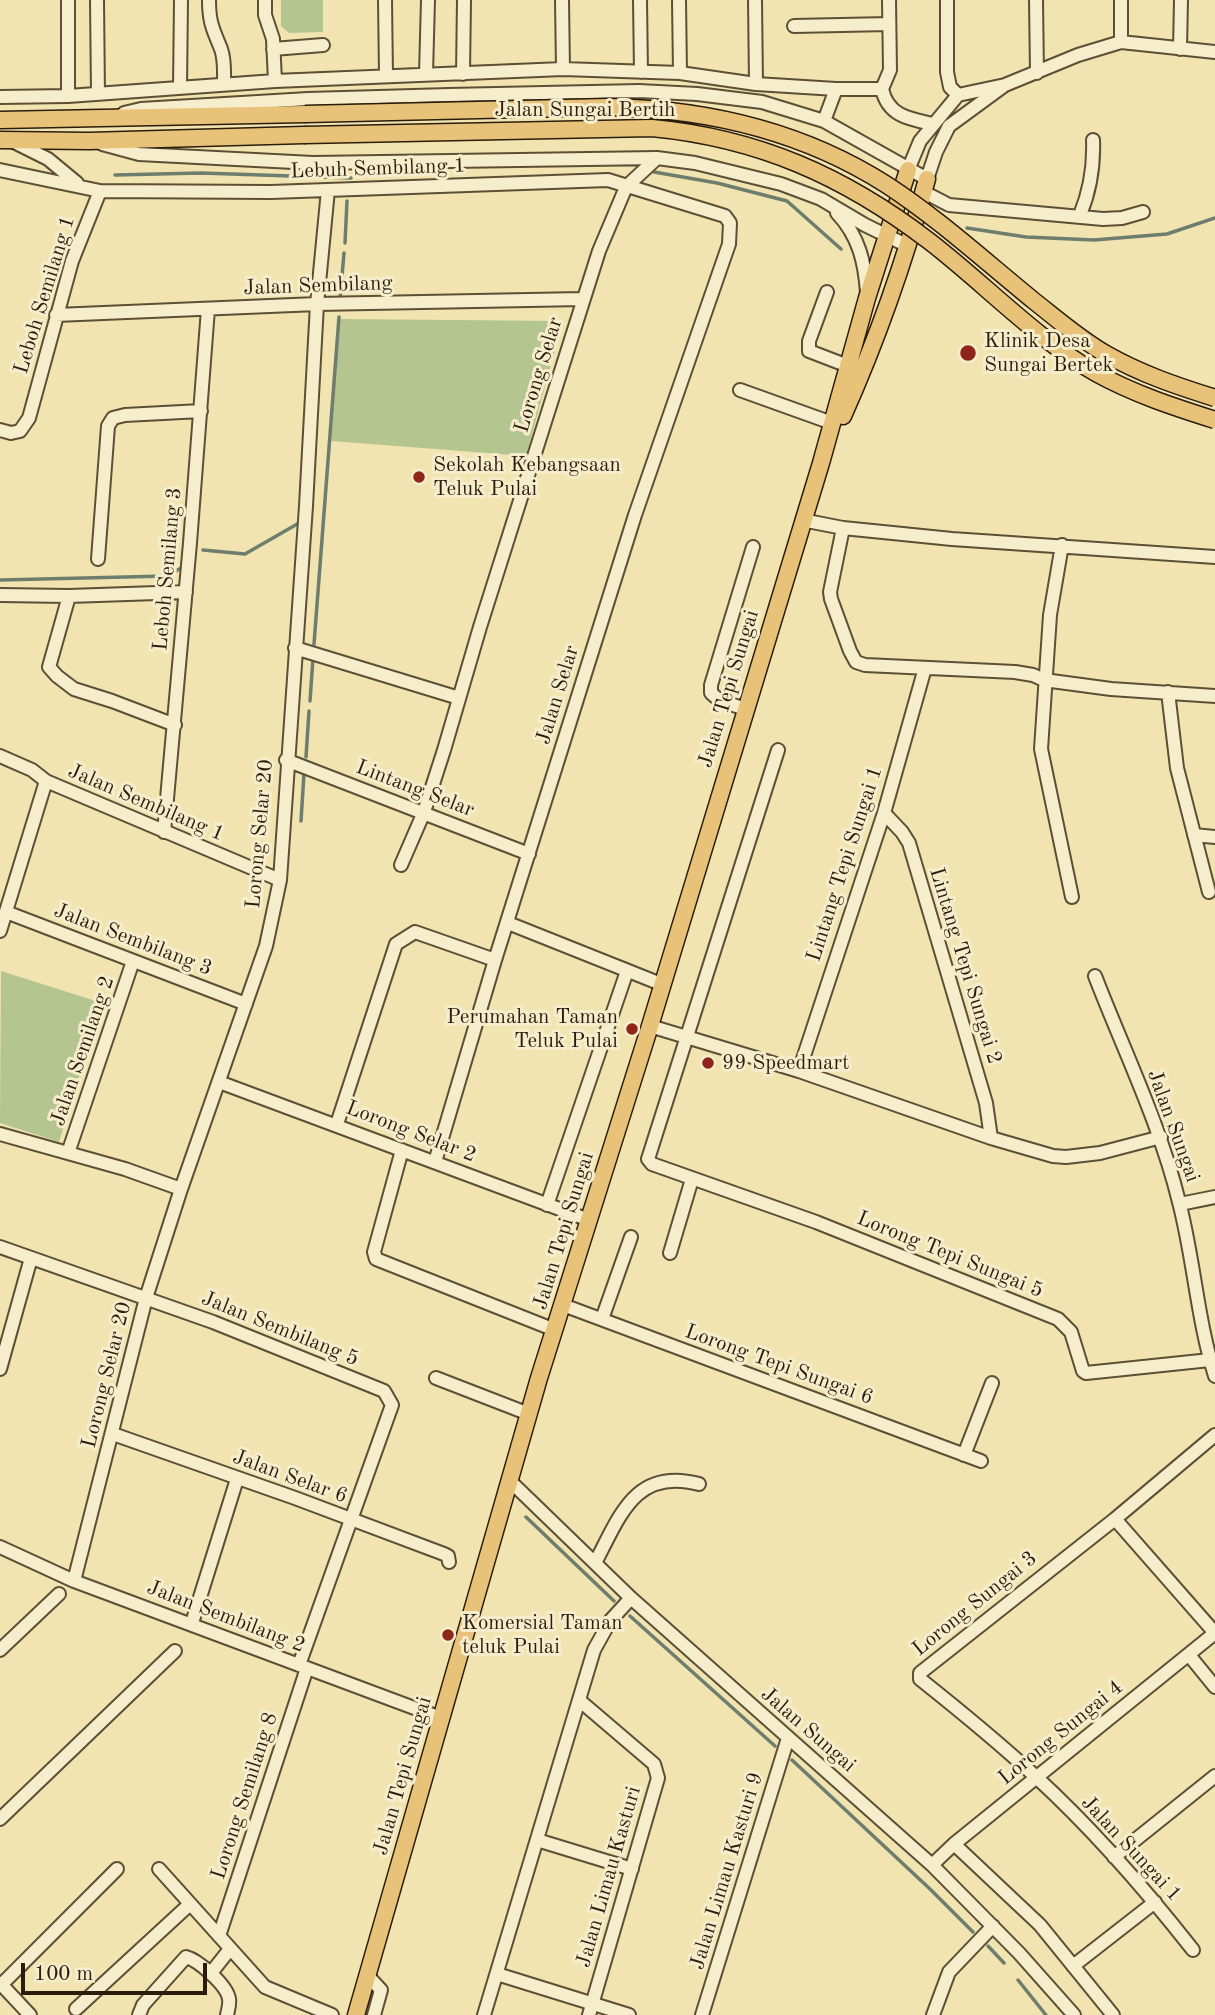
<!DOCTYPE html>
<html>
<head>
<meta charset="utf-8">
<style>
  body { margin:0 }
  #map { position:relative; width:1215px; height:2015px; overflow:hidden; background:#f1e4b1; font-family:"Old Standard TT",serif }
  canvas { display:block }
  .scale { position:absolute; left:21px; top:1963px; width:186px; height:32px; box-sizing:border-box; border:4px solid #2b1d0c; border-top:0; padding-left:9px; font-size:21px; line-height:24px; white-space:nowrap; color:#2b1d0c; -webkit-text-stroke:5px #f6edcc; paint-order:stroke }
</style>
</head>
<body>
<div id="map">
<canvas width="1215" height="2015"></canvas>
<div class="scale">100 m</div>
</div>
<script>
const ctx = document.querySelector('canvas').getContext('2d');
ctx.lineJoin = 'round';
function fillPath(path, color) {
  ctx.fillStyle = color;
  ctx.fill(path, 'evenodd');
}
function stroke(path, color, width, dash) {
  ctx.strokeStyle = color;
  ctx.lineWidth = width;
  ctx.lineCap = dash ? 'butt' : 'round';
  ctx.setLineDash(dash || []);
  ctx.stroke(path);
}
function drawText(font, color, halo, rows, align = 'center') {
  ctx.font = font + ' "Old Standard TT",serif';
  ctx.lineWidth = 6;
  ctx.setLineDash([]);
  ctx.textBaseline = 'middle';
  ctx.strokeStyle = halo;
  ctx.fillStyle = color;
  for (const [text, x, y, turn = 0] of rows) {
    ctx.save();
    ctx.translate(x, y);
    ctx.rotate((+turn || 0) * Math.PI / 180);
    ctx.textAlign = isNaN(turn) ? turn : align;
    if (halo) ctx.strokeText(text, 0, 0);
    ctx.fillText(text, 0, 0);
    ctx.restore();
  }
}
fillPath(new Path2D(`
  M 281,0 L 323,0 L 323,32 L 289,33 L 281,26 Z
  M 339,319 L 563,321 L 526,456 L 331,441 Z
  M 1,971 L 102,1003 L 59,1142 L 0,1123 Z`), '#b4c590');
stroke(new Path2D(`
  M 654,172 L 717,183 L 787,201 L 841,249
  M 115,175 L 201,173 L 351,178
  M 967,228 L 1026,237 L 1094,240 L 1167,234 L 1215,218
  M 345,243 L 347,201
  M 340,299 L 344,253
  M 203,550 L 245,554 L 299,523
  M 0,580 L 167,576 L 183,567
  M 314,644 L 339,317
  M 310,701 L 313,658
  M 306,757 L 309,711
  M 301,821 L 304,773
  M 526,1517 L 614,1601
  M 630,1616 L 775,1746
  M 792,1760 L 930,1889 L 973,1932
  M 988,1946 L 1004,1963
  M 1018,1980 L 1046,2015`), '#6e7e6e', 3.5);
const minor = new Path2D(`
  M 68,0 L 68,96
  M 97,0 L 98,94
  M 209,0 C 209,23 213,29 221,49 C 225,60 224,72 224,83
  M 265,0 L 265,15 L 273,39 L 275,81
  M 385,0 L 386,75
  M 562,0 L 563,69
  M 640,0 L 641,72
  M 679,0 L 680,73
  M 755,0 L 756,84
  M 947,0 L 947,72 L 950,87 L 958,95
  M 1036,0 L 1037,73
  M 1121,0 L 1121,42
  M 794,26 L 889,24
  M 273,49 L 323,45
  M 1180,49 L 1181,0
  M 426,74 L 428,0
  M 463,74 L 464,0
  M 180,88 L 181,0
  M 882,89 C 888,116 909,119 933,124
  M 0,97 L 68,96 L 275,81 L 563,69 L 680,73 L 756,84 L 836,89 L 882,89 L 890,70 L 889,0
  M 124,113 L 141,109 L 308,99 L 449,95 L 639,91 L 697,94 L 762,102 L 824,121 L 927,179 L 936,152 L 949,126 L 1005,85
  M 824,121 L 836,89
  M 14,142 L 48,159 L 77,183
  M 102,144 L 139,154 L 313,163 L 657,158 L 695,163 L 781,184 L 821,199 L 865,225 L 908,246
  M 0,170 L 100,191 L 271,192 L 608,180 L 725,216 L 730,223 L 729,244 L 635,515 L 495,960 L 435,1162
  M 908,170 L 920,141 L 958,95 L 1005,85 L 1078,55 L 1121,42 L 1215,52
  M 924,192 L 949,205 L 1103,219 L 1122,218 L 1143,212
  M 837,213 C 859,236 865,263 867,293
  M 1080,215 C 1090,191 1094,165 1093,140
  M 827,292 L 809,341 L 809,351 L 848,366
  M 56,315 L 317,304 L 582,299
  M 740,390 L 832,423
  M 0,430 L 11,433 L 20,431 L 29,418 L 72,261 L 100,191
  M 802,520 L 843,528 L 952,539 L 1215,557
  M 843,528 L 830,592 L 831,599 L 850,651 L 856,662 L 865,665 L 1015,672 L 1033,675 L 1044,680 L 1111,689 L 1215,696
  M 1062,545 L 1050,615 L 1041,749 L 1072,897
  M 98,559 L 108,426 L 113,418 L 125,415 L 201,411
  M 0,595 L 69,596 L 186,592
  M 69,596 L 49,667 L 57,676 L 74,689 L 112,701 L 175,725
  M 295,648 L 459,698
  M 1168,692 L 1177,768 L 1209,892
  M 745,709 L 719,700 L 711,693 L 711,685 L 753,547
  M 778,750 L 648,1159 L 652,1164 L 816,1222 L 1058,1319 L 1071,1332 L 1083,1371 L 1086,1373 L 1210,1360
  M 0,756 L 32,770 L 46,781 L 280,880
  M 286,760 L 529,854
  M 884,813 L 902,832 L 909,843 L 986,1103 L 991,1138
  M 164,832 L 190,543 L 208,309
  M 1194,835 L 1215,837
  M 401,865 L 424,812 L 444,750 L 480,627 L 599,251 L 626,187 L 657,158
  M 6,912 L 246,1004
  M 508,923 L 661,984
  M 0,931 L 46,781
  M 1095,976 C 1124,1051 1160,1124 1179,1202 C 1194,1259 1197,1319 1215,1376
  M 650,1026 L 799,1071 L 991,1138 L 1053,1156 L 1066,1157 L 1100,1153 L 1161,1137
  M 799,1071 L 884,813 L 925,668
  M 219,1082 L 589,1220
  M 337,1124 L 396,944 L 415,932 L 495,960
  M 0,1134 L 125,1169 L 181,1189
  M 402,1150 L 374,1252 L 376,1259 L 555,1330
  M 68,1153 L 133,961
  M 1180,1204 L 1215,1197
  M 547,1205 L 627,971
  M 0,1247 L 213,1322 L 384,1391 L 392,1405 L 299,1665
  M 670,1253 L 692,1179
  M 563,1305 L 981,1461
  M 602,1319 L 631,1237
  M 0,1369 L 31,1258
  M 436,1378 L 529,1414
  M 113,1434 L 295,1498 L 444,1554 L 448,1556 L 449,1562
  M 964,1455 L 992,1383
  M 509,1480 L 631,1598 L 932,1865 L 1019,1953 L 1074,2015
  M 0,1547 L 74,1581 L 441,1718
  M 595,1563 C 620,1516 635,1467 699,1484
  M 74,1581 L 146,1298 L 181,1189 L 266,946 L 280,880 L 306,506 L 317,304 L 328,190
  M 192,1623 L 237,1479
  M 0,1650 L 59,1594
  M 1189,1655 L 1215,1687
  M 579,1700 L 654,1764 L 658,1778 L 589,2015
  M 0,1819 L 175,1651
  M 537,1840 L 632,1869
  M 954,1844 L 1040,1925 L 1113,2015
  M 1114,1857 L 1215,1776
  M 932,1865 L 954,1844 L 1215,1633 L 1115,1519
  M 159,1869 L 265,1987 L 332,2015
  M 219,1936 L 307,1668
  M 1193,1950 C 1145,1889 1093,1829 1035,1776 C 998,1742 959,1710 920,1679 L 920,1673 L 1115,1519 L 1215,1435
  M 1073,1966 L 1155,1902
  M 211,1973 L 230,1949
  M 497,1974 L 629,2015
  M 368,1976 L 381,1990 L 374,2015
  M 0,1983 L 30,2015
  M 1,1985 L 117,1869
  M 76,2009 L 190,1904
  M 139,2015 L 143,2005 L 186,1957 C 198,1960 227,1985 229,1999 C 230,2004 228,2010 227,2015
  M 484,2015 L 594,1650 L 610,1621 L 631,1598
  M 702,2015 L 788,1738
  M 933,2015 L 949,1972 L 993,1926`);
const major = new Path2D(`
  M 0,120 L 305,114
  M 0,140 L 89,141 L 304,135
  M 843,416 C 877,340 905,260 927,179
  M 356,2015 L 539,1378 L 650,1026 L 821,463 L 867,298 L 908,170`);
stroke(minor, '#5c4f35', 16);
stroke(major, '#2b1d0c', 19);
stroke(minor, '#f6edcc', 12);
stroke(major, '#e8c278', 16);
const majorBridge = new Path2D(`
  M 305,114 L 609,107 C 707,109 804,132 887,185 C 939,219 986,262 1034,301 C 1057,319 1081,340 1106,354 C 1141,374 1177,386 1215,398
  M 304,135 L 652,128 C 758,138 844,176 929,241 C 985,284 1035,338 1096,373 C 1134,394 1174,407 1215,420`);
stroke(majorBridge, '#2b1d0c', 19, []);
stroke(majorBridge, '#e8c278', 16);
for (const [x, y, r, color] of [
  [968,353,9,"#8f2418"],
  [419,477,7,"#8f2418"],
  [632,1029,7,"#8f2418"],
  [708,1063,7,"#8f2418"],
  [448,1635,7,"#8f2418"]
]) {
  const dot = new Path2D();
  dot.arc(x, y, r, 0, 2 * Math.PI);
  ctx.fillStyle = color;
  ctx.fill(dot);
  stroke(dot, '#f6edcc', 2.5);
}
drawText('21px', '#2b1d0c', '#f6edcc', [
  ["Jalan Sungai Bertih",585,110],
  ["Lebuh Sembilang 1",378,169,-2],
  ["Jalan Sembilang",318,286,-2],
  ["Leboh Semilang 1",45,295,-73],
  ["Lorong Selar",539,375,-73],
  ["Leboh Semilang 3",168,569,-85],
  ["Jalan Tepi Sungai",729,689,-73],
  ["Jalan Selar",558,695,-73],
  ["Lintang Selar",415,789,21],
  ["Jalan Sembilang 1",146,803,23],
  ["Lorong Selar 20",260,834,-85],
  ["Lintang Tepi Sungai 1",845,864,-72],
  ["Jalan Sembilang 3",133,940,21],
  ["Lintang Tepi Sungai 2",965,966,73],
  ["Jalan Semilang 2",83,1051,-71],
  ["Jalan Sungai",1173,1126,70],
  ["Lorong Selar 2",411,1132,21],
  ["Jalan Tepi Sungai",564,1231,-73],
  ["Lorong Tepi Sungai 5",950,1255,22],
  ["Jalan Sembilang 5",280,1329,22],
  ["Lorong Tepi Sungai 6",779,1365,20],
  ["Lorong Selar 20",107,1375,-76],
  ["Jalan Selar 6",290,1477,20],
  ["Lorong Sungai 3",975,1604,-39],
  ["Jalan Sembilang 2",226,1617,21],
  ["Jalan Sungai",808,1730,41],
  ["Lorong Sungai 4",1061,1733,-39],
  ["Jalan Tepi Sungai",403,1776,-74],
  ["Lorong Semilang 8",245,1796,-72],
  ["Jalan Sungai 1",1131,1849,47],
  ["Jalan Limau Kasturi 9",727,1871,-73],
  ["Jalan Limau Kasturi",609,1877,-74]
]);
drawText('21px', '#2b1d0c', '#f6edcc', [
  ["Klinik Desa",984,341],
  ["Sungai Bertek",984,365],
  ["Sekolah Kebangsaan",433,465],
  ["Teluk Pulai",433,489],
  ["Perumahan Taman",618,1017,"right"],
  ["Teluk Pulai",618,1041,"right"],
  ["99 Speedmart",722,1063],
  ["Komersial Taman",462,1623],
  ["teluk Pulai",462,1647]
], 'left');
</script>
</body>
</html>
